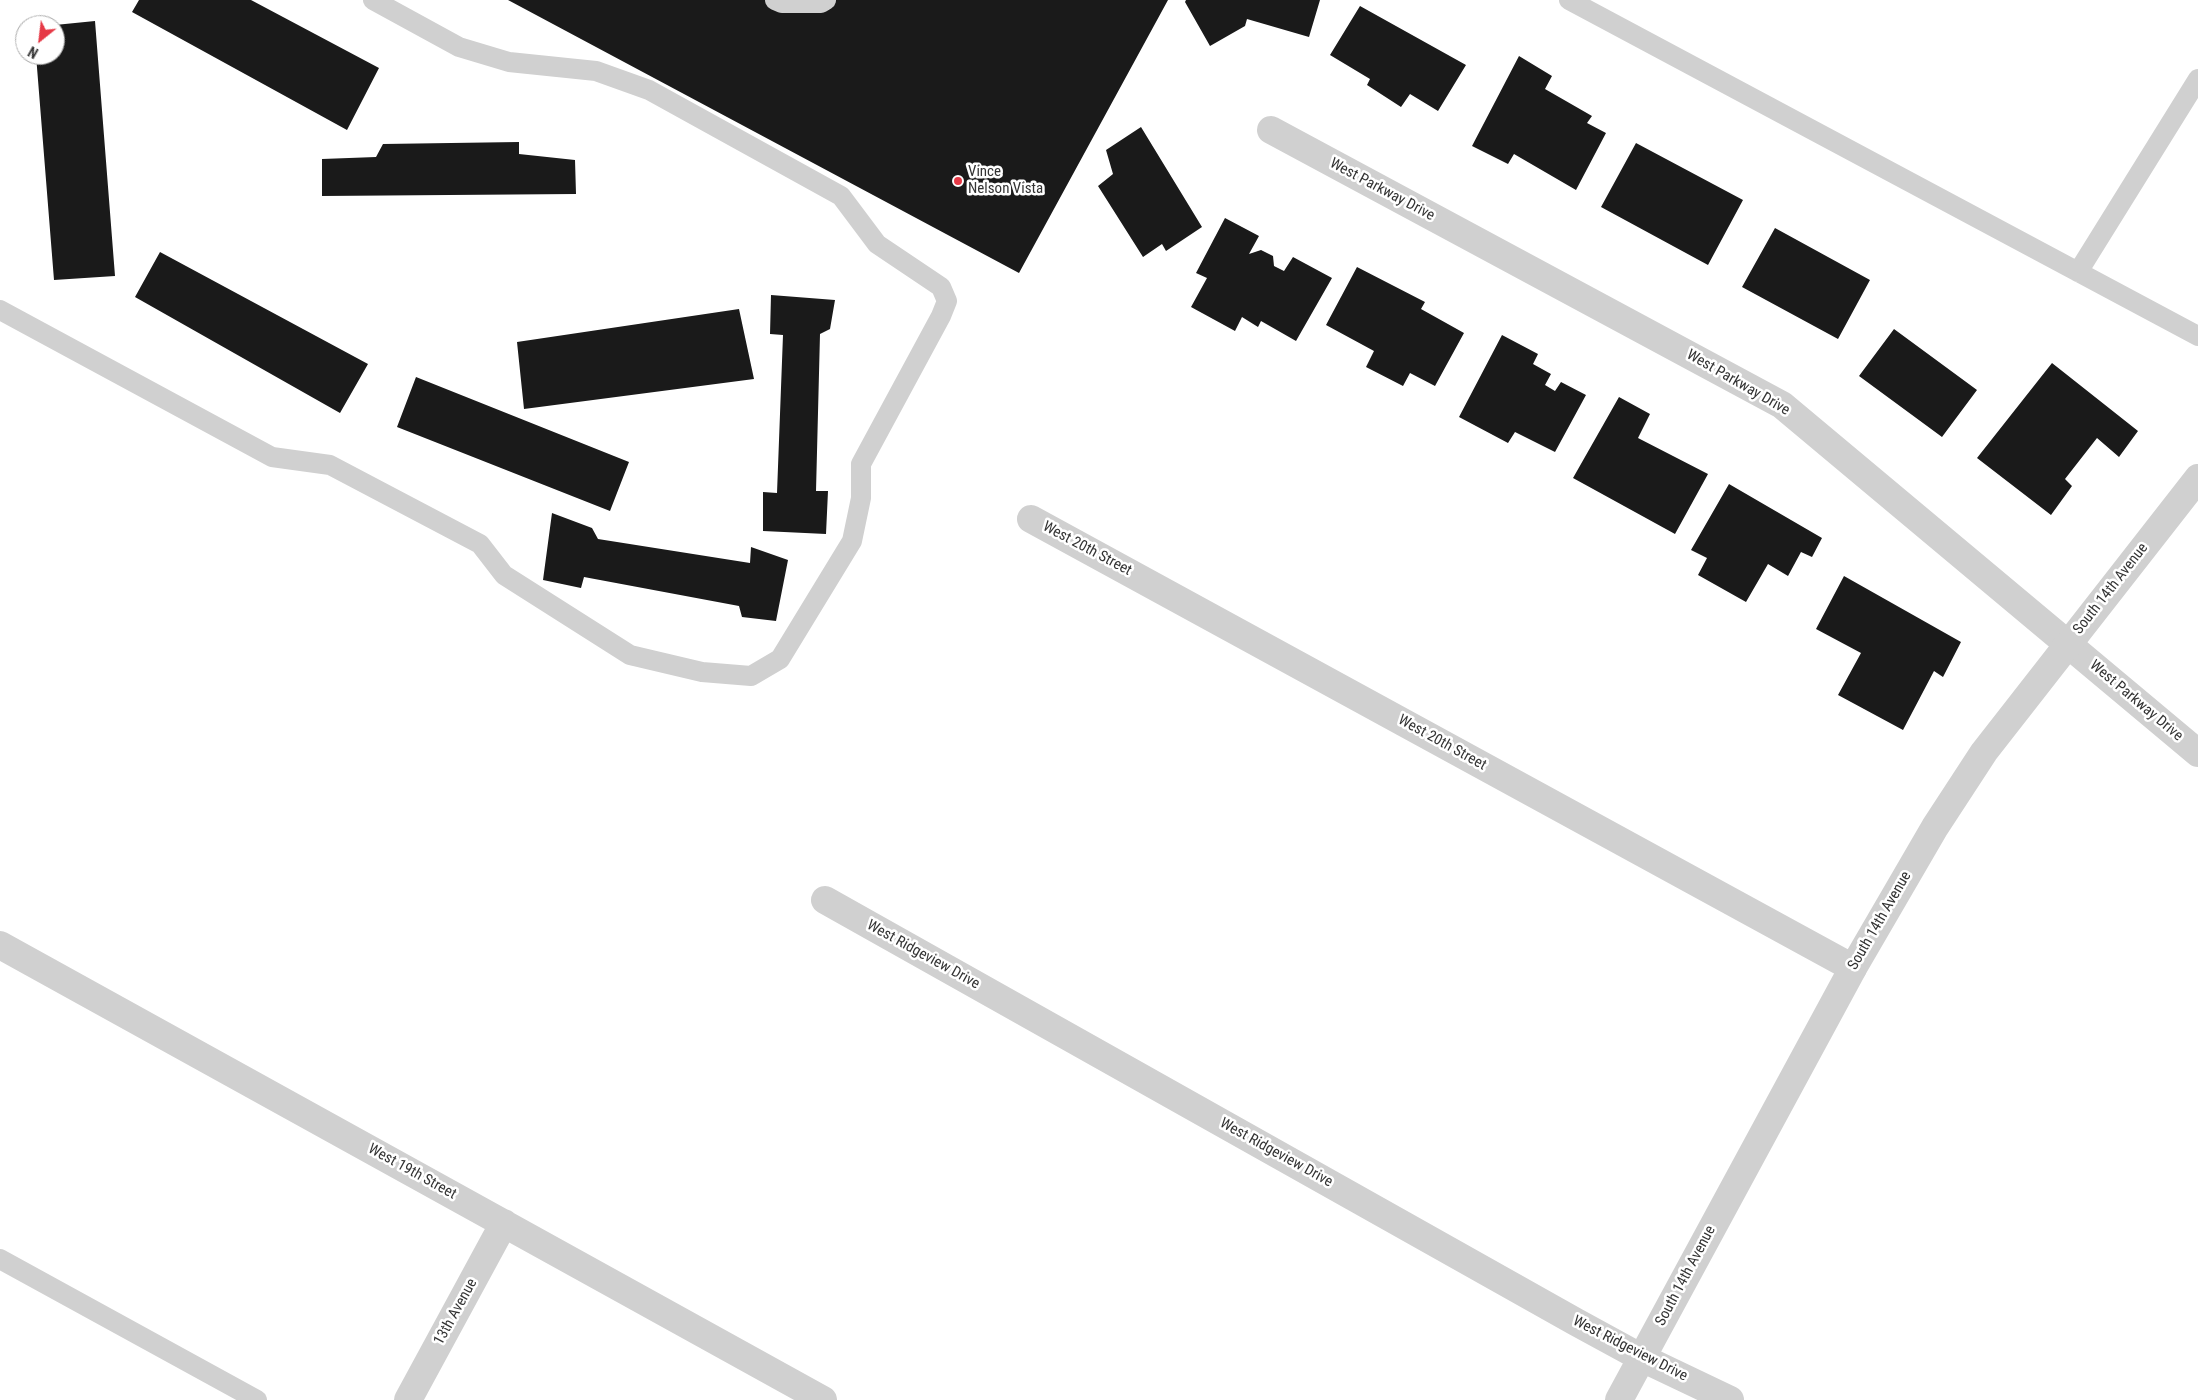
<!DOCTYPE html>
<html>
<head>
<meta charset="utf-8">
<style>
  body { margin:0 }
  #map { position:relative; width:2198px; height:1400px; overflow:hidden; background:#fff; font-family:"Roboto Condensed",sans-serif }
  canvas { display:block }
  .north { position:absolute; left:15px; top:15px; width:50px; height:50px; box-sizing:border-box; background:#fff; border:1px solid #adadad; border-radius:50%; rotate:209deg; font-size:14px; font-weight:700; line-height:20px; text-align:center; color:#333 }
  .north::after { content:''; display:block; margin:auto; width:18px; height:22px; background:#e63946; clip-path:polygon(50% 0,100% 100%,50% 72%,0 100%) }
</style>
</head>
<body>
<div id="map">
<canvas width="2198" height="1400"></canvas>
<div class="north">N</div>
</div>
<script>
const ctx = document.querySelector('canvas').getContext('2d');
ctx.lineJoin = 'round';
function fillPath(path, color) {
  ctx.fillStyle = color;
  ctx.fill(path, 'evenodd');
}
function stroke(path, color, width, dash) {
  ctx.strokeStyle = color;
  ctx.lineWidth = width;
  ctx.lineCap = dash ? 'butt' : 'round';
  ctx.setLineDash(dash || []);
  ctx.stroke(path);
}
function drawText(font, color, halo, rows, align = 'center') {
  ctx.font = font + ' "Roboto Condensed",sans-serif';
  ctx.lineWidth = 5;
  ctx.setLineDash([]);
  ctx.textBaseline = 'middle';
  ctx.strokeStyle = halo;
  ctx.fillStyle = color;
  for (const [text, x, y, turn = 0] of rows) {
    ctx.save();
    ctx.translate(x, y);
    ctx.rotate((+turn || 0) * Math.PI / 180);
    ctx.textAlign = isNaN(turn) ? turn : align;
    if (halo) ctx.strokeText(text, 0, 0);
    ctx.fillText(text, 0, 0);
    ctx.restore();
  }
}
fillPath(new Path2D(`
  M 139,0 L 251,0 L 379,68 L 347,130 L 132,12 Z
  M 508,0 L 1168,0 L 1019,273 Z
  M 1186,0 L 1320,0 L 1309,37 L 1247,19 L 1245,26 L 1210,46 L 1185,2 Z
  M 1360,6 L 1466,65 L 1438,111 L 1410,94 L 1401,107 L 1367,85 L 1370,79 L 1330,55 Z
  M 95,21 L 115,276 L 54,280 L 36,55 L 55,55 L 55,25 Z
  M 1519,56 L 1552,76 L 1545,89 L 1592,116 L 1587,123 L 1606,133 L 1576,190 L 1514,154 L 1508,164 L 1472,146 Z
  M 1141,127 L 1202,227 L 1166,251 L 1162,244 L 1143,257 L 1098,186 L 1113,174 L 1106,150 Z
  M 519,142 L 519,154 L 575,160 L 576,194 L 322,196 L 322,159 L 376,157 L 383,144 Z
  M 1636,143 L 1743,200 L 1708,265 L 1601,207 Z
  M 1225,218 L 1259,236 L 1249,254 L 1261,250 L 1273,256 L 1274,266 L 1284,271 L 1293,257 L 1332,278 L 1296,341 L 1261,321 L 1258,327 L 1242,317 L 1235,331 L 1191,307 L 1207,278 L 1196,273 Z
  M 1775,228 L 1870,280 L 1838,339 L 1742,287 Z
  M 160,252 L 368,364 L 340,413 L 135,297 Z
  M 1357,267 L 1425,302 L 1421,309 L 1464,333 L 1435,386 L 1410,373 L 1403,386 L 1366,367 L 1374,351 L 1326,325 Z
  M 771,295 L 835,300 L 830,329 L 820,334 L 816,491 L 828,491 L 826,534 L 763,531 L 763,492 L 777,493 L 783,335 L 770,334 Z
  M 739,309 L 754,379 L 524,409 L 517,342 Z
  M 1894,329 L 1977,390 L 1942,437 L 1859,376 Z
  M 1502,335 L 1538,354 L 1533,364 L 1551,374 L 1545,385 L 1555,391 L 1561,382 L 1586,395 L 1555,452 L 1515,432 L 1508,443 L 1459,417 Z
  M 2052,363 L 2138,431 L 2119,457 L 2097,438 L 2065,479 L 2072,486 L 2051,515 L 1977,458 Z
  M 416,377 L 629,462 L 610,511 L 397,427 Z
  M 1619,397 L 1650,414 L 1638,438 L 1708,474 L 1675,534 L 1573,478 Z
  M 1729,484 L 1822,538 L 1812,557 L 1801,552 L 1788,576 L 1768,564 L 1746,602 L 1698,575 L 1707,558 L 1691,550 Z
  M 552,513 L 592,528 L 598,539 L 750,563 L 751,547 L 788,560 L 776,621 L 742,617 L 739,606 L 584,577 L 581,588 L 543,580 Z
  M 1844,576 L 1961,642 L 1943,677 L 1934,671 L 1903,730 L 1838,695 L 1861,653 L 1816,629 Z`), '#1a1a1a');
stroke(new Path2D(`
  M 775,0 L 782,3 L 821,3 L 826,0
  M 1569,0 L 2198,336
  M 2078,272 L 2198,79
  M 0,310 L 272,457 L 330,465 L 480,544 L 504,575 L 630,655 L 702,672 L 751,676 L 780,659 L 852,541 L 861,498 L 861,464 L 941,316 L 947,301 L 941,287 L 877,244 L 841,196 L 649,90 L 596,71 L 509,62 L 459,47 L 373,0
  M 0,1259 L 257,1400`), '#d0d0d0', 20);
stroke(new Path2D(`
  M 1271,130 L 1782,405 L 2198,753
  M 1031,519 L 1853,968
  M 825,900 L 1576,1322 L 1642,1358 L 1730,1400
  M 0,945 L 823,1400
  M 408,1400 L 504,1223`), '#d0d0d0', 28);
stroke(new Path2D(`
  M 1619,1400 L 1853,968 L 1935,827 L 1984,752 L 2198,478`), '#d0d0d0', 28);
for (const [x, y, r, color] of [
  [958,181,5,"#e63946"]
]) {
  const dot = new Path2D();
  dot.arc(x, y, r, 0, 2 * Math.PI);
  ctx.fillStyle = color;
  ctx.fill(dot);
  stroke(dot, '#fff', 2);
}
drawText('15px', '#333', '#fff', [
  ["Vince",968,172],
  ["Nelson Vista",968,189]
], 'left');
drawText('15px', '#333', '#fff', [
  ["West Parkway Drive",1382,190,28],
  ["West Parkway Drive",1738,383,30],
  ["West 20th Street",1087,549,28],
  ["South 14th Avenue",2111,589,-52],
  ["West Parkway Drive",2136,701,40],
  ["West 20th Street",1442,743,29],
  ["South 14th Avenue",1880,921,-60],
  ["West Ridgeview Drive",923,955,29],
  ["West Ridgeview Drive",1276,1153,29],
  ["West 19th Street",412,1172,29],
  ["South 14th Avenue",1686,1276,-62],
  ["13th Avenue",456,1312,-61],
  ["West Ridgeview Drive",1630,1349,27]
]);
</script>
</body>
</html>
